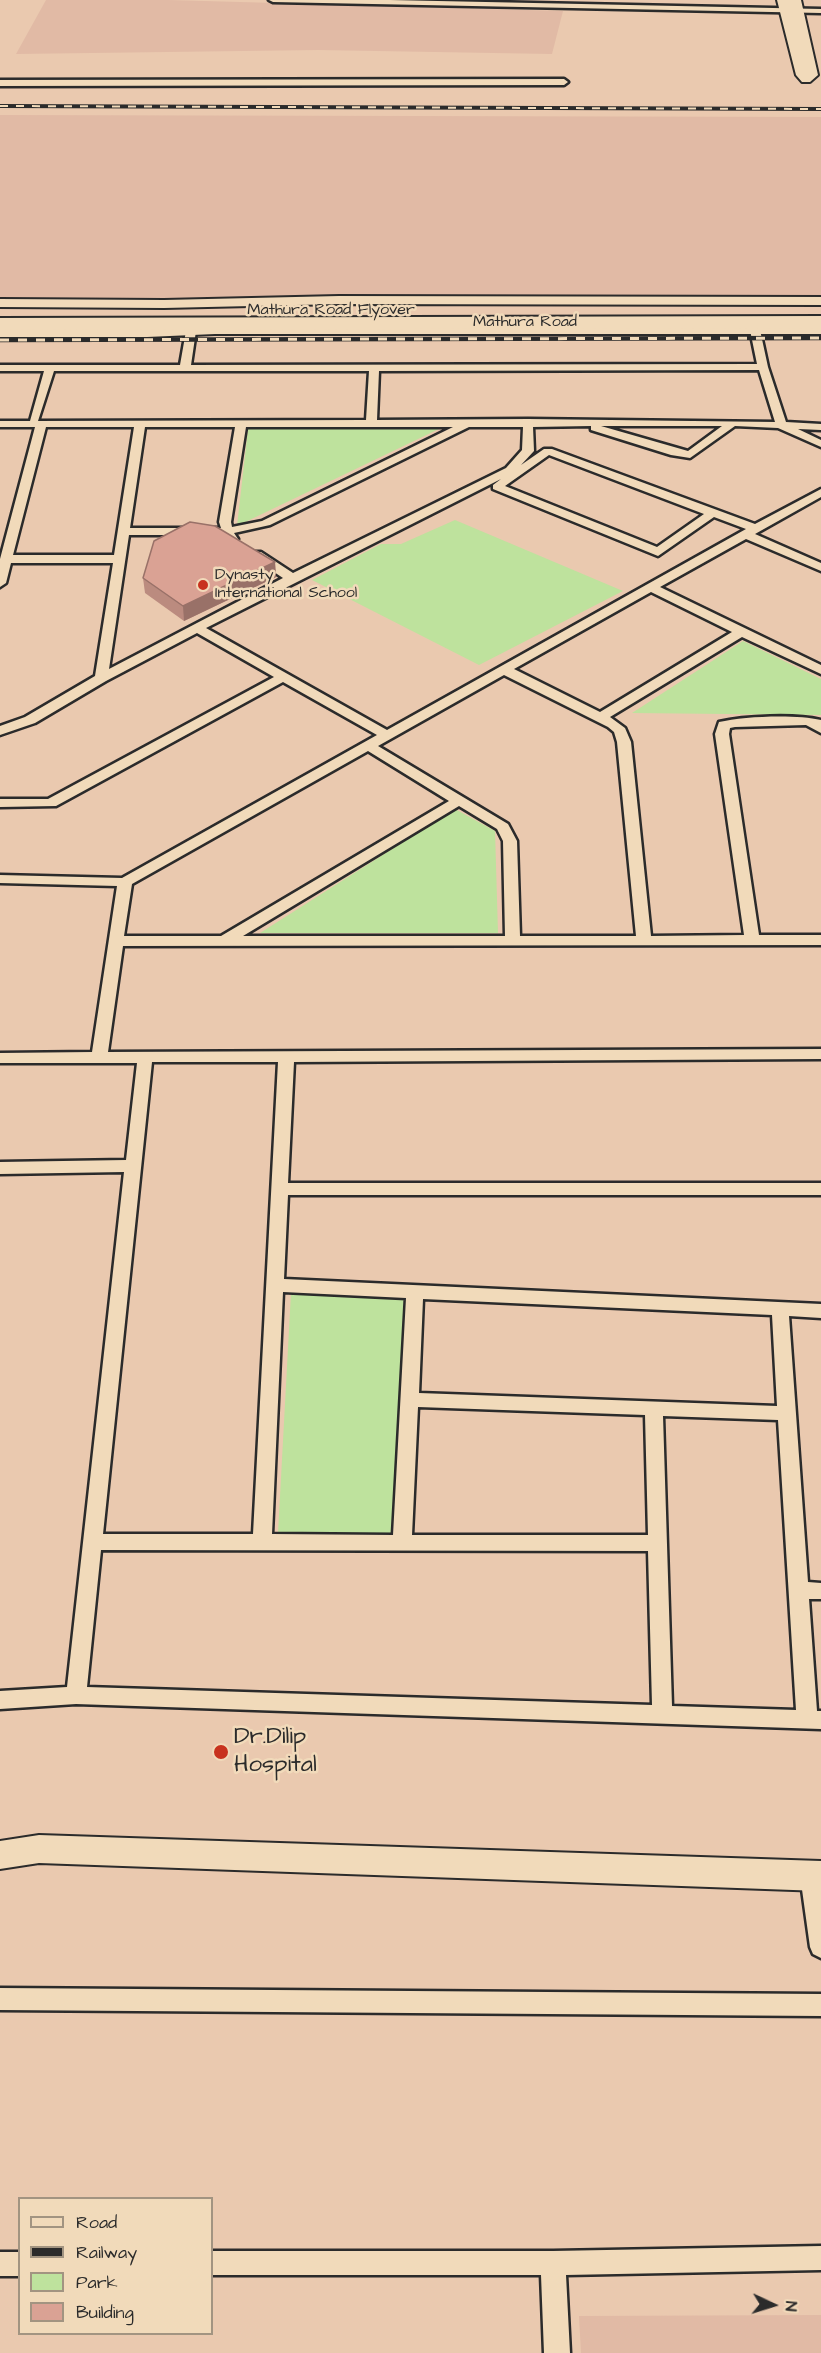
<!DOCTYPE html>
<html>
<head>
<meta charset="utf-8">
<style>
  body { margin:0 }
  #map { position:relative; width:821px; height:2353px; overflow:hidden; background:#eac9af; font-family:"Architects Daughter",sans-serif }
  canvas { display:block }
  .legend { position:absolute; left:18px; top:2197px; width:195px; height:138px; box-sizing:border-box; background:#f1daba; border:2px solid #a29481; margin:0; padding:8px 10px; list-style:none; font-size:18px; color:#2b2b2b }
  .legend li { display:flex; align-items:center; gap:12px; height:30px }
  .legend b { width:30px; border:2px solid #a29481 }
  .north { position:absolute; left:743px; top:2275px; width:60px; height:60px; -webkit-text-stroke:4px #f1daba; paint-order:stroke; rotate:94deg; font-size:16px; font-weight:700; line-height:24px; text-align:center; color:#2b2b2b }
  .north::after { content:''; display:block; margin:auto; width:21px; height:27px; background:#2b2b2b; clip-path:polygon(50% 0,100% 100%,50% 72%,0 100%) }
</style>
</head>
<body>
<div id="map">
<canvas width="821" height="2353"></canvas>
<ul class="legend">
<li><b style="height:8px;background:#f1daba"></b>Road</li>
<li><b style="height:8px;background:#2b2b2b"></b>Railway</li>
<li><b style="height:16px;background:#bee29d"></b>Park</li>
<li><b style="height:16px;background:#daa294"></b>Building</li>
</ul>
<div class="north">N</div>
</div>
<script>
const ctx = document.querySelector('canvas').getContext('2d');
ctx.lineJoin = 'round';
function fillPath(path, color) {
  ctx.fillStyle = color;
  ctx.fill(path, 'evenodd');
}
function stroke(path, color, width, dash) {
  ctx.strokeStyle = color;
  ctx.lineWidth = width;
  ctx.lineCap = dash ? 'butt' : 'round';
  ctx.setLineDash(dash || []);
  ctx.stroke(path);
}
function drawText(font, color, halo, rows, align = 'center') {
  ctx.font = font + ' "Architects Daughter",sans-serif';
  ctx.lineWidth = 5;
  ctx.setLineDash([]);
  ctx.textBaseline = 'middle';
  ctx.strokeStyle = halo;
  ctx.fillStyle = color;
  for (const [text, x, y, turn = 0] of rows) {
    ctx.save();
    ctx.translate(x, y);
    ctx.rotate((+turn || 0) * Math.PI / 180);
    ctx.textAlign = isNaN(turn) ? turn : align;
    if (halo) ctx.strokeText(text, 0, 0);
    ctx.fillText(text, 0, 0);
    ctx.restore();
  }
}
fillPath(new Path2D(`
  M 46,0 L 168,0 L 563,11 L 552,54 L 318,50 L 16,54 Z
  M 0,115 L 821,117 L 821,302 L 0,303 Z
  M 821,2315 L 821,2353 L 581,2353 L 579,2316 Z`), '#e1baa5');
fillPath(new Path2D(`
  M 441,428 L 237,526 L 248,429 Z
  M 455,520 L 623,591 L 479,665 L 312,580 L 381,544 L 401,544 Z
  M 743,641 L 821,679 L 821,715 L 632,713 Z
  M 455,809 L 495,831 L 498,933 L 260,933 Z
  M 291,1293 L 404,1298 L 392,1536 L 278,1533 Z`), '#bee29d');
const street = new Path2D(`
  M 269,0 L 390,0 L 821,9 L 821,13 L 273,2 Z
  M 0,80 L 564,79 L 568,82 L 564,85 L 0,86 Z
  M 755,327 L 760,330 L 768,367 L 786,422 L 821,424 L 821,430 L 798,429 L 821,440 L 821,447 L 778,428 L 735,426 L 690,458 L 671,455 L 591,430 L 591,426 L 533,427 L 534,451 L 521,465 L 544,449 L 552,449 L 755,524 L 821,489 L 821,497 L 755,534 L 821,563 L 821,571 L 746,539 L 660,587 L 821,665 L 821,674 L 742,637 L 610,717 L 625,728 L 631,742 L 651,936 L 744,935 L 715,734 L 719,722 C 744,716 796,714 821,720 L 821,733 L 806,725 L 735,727 L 730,728 L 729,734 L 759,935 L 821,935 L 821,945 L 123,946 L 108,1052 L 821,1049 L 821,1059 L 294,1062 L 288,1183 L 821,1183 L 821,1195 L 288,1195 L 284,1279 L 821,1304 L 821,1318 L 789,1316 L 808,1582 L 821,1583 L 821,1599 L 809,1599 L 817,1711 L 821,1711 L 821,1729 L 76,1704 L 0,1709 L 0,1691 L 67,1687 L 124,1172 L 0,1174 L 0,1162 L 126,1160 L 137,1063 L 0,1063 L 0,1053 L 92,1052 L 117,886 L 0,883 L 0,875 L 122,878 L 377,735 L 283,682 L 56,806 L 0,807 L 0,799 L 48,799 L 274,677 L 197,633 L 106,681 L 35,723 L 0,735 L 0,726 L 25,717 L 95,676 L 113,563 L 11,563 L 6,583 L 0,587 L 0,559 L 35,427 L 0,427 L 0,421 L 30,421 L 44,371 L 0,371 L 0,365 L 180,365 L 186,331 L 191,328 L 196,331 L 191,365 L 757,364 L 750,330 ZM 759,370 L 775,422 L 528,419 L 377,420 L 379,371 ZM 54,371 L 369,371 L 366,420 L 38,421 ZM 601,426 L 722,426 L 688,451 ZM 46,427 L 134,427 L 114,555 L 13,555 ZM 145,427 L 235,427 L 219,522 L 221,528 L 130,528 ZM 246,427 L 453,427 L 262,521 L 232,527 L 231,522 ZM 469,427 L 523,427 L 522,450 L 506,468 L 293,573 L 261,552 L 253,552 L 253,558 L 283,578 L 109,669 L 129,535 L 222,535 L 228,542 L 236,542 L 238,539 L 234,533 L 270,525 ZM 549,455 L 704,514 L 657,547 L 505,486 ZM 501,479 L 493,485 L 493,489 L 658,556 L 714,517 L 746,529 L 387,730 L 206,628 ZM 651,592 L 732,632 L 600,712 L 514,669 ZM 504,675 L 608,727 L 614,732 L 617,742 L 636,936 L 520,936 L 517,841 L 508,824 L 378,746 ZM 368,751 L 449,801 L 221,936 L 124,936 L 132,884 ZM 459,806 L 497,829 L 503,841 L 505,936 L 243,936 ZM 152,1062 L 278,1062 L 253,1534 L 103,1534 ZM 283,1292 L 406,1298 L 393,1535 L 272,1534 ZM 423,1299 L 772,1315 L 777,1406 L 419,1393 ZM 418,1407 L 645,1415 L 648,1535 L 412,1535 ZM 663,1416 L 778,1420 L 796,1710 L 672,1706 ZM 101,1550 L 648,1551 L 652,1705 L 87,1687 Z
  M 811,1865 L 819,1868 L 821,1873 L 821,1958 L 813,1954 L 810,1947 L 800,1875 L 803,1868 Z
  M 0,1988 L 821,1994 L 821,2016 L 0,2010 Z
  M 821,2246 L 821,2270 L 566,2275 L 570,2353 L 544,2353 L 541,2275 L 212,2275 L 212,2251 L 553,2251 Z
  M 0,2252 L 20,2252 L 20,2276 L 0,2276 Z`);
const secondary = new Path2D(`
  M 777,0 L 789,0 L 794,19 L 789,0 L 801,0 L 818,75 L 810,82 L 802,82 L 796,75 Z
  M 339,296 L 821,297 L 821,305 L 339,304 L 164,308 L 0,307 L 0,299 L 164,300 Z
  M 215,326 L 821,326 L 821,334 L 215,334 L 147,337 L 0,337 L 0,329 L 147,329 Z
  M 39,1835 L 821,1861 L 821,1891 L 39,1863 L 0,1869 L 0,1841 Z`);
const highway = new Path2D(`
  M 821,316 L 821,328 L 0,330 L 0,318 Z`);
stroke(street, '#2b2b2b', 5);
stroke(secondary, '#2b2b2b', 4);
stroke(highway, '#2b2b2b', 4);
fillPath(street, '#f1daba');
fillPath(secondary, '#f1daba');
fillPath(highway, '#f1daba');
const railFar1 = new Path2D(`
  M 0,106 L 821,109`);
const rail = new Path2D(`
  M 0,340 L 821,338`);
stroke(railFar1, '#2b2b2b', 4);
stroke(rail, '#2b2b2b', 4.5);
stroke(railFar1, '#f1daba', 2, [8]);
stroke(rail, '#f1daba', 3, [9]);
fillPath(new Path2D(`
  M 275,562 L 276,577 L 184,621 L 145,593 L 143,578 Z`), '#bb8b7f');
fillPath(new Path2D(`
  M 275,562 L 276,577 L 184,621 L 183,606 Z`), '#997168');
const building = new Path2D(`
  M 190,522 L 215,526 L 275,562 L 183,606 L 143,578 L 154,541 Z`);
fillPath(building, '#daa294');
stroke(building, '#997168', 1.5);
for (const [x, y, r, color] of [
  [203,585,6,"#c8321e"],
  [221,1752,8,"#c8321e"]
]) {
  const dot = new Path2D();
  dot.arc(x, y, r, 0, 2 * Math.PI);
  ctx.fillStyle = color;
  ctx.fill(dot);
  stroke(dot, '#f1daba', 2);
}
drawText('16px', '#2b2b2b', '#f1daba', [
  ["Mathura Road Flyover",331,311],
  ["Mathura Road",525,323]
]);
drawText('16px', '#2b2b2b', '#f1daba', [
  ["Dynasty",215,576],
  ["International School",215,594]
], 'left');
drawText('24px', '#2b2b2b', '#f1daba', [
  ["Dr.Dilip",234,1738],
  ["Hospital",234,1766]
], 'left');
</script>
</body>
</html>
